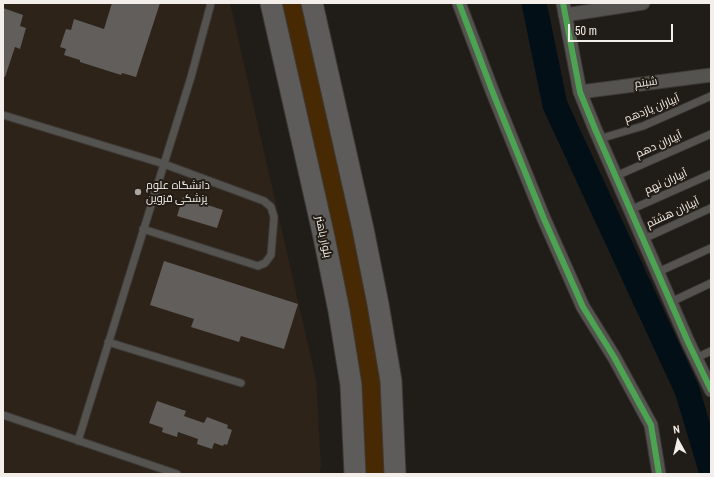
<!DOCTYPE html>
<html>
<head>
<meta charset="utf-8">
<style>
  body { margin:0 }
  #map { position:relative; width:714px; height:477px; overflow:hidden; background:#201d19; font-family:"Archivo Narrow",sans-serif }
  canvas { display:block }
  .frame { position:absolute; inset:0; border:4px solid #f3eeea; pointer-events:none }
  .north { position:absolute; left:658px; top:421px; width:40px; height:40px; -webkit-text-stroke:3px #231d16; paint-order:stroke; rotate:352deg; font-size:11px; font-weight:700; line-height:16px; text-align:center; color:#f3eeea }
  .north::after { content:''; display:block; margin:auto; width:14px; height:18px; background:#f3eeea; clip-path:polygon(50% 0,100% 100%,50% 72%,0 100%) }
  .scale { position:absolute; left:568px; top:24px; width:105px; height:18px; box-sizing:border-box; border:2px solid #f3eeea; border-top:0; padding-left:5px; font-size:12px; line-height:14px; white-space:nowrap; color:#f3eeea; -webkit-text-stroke:3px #231d16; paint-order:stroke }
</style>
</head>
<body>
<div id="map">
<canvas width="714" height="477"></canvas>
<div class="frame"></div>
<div class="north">N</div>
<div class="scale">50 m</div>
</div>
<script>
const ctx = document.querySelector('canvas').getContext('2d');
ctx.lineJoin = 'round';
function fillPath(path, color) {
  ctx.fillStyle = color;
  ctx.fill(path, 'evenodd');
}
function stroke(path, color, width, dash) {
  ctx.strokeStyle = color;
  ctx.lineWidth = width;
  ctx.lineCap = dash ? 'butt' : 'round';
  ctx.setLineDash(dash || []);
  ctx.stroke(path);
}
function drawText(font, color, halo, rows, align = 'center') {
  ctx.font = font + ' "Archivo Narrow",Cairo,sans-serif';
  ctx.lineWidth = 4;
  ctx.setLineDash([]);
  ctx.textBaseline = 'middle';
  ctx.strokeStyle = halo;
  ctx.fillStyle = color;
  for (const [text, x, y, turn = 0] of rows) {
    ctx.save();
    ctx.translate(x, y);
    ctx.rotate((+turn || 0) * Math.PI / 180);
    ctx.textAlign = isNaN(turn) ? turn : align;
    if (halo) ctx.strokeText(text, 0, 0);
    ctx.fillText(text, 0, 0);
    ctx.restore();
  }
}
fillPath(new Path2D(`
  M 3,3 L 230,3 L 316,380 L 321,467 L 319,474 L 3,474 Z`), '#2e2319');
fillPath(new Path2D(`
  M 271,3 L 312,3 L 363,229 L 395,474 L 355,474 L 351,385 Z`), '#472903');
stroke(new Path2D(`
  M 534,3 L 555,105 L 687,390 L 711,470`), '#030f16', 25);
fillPath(new Path2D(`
  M 112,3 L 160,3 L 136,77 L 122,73 L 121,75 L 80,62 L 80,60 L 64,55 L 66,49 L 60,47 L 66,29 L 71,30 L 74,19 L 104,29 Z
  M 3,8 L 23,15 L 20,26 L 26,28 L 20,49 L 15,47 L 5,77 L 3,77 Z
  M 183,197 L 223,210 L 217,228 L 177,216 Z
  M 164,261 L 298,304 L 284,349 L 241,336 L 239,342 L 191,327 L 194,319 L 150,305 Z
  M 157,401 L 186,411 L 184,416 L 204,423 L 207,417 L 228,425 L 227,428 L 232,430 L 227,445 L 224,444 L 223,446 L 214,443 L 212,449 L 197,444 L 198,439 L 178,432 L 177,437 L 162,432 L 163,428 L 149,423 Z`), '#615e5c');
const service = new Path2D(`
  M 3,115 L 164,164 L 264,201 L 271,207 L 274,217 L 271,255 L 265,263 L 258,266 L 143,229
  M 599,139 L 643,126 L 711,96
  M 616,176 L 711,134
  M 630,210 L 711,174
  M 643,239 L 711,208
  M 658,272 L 711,248
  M 671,302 L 711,283
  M 108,342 L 241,383
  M 696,358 L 711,351
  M 3,415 L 177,474
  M 78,441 L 191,77 L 211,3`);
const minor = new Path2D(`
  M 459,3 L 493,93 L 544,219 L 583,307 L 614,357 L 651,425 L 659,474
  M 563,3 L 580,92 L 595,129 L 688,342 L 711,390
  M 565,15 L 643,3
  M 580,92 L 711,75`);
const primary = new Path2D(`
  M 271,3 L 324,237 L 339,311 L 351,385 L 355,474
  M 312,3 L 363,229 L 378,304 L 391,381 L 395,474`);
stroke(service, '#3d3a37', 9);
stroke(minor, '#3d3a37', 15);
stroke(primary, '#3d3a37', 23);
stroke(service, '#545350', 7);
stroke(minor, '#545350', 13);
stroke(primary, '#5e5c5a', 21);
stroke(new Path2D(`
  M 459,3 L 493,93 L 544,219 L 583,307 L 614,357 L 651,425 L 659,474
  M 563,3 L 580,92 L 595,129 L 688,342 L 711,390`), '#4ca352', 6);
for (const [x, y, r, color] of [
  [138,192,4,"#a9a5a1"]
]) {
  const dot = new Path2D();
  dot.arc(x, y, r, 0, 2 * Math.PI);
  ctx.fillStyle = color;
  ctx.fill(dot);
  stroke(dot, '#231d16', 1.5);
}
drawText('11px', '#f3eeea', '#231d16', [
  ["شبنم",646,83,-8],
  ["آبیاران یازدهم",652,109,-22],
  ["آبیاران دهم",659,145,-24],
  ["آبیاران نهم",666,182,-24],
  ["آبیاران هشتم",673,213,-25],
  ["بلوار باهنر",323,237,78]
]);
drawText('11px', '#f3eeea', '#231d16', [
  ["دانشگاه علوم",146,186],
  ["پزشکی قزوین",146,199]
], 'left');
</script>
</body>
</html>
